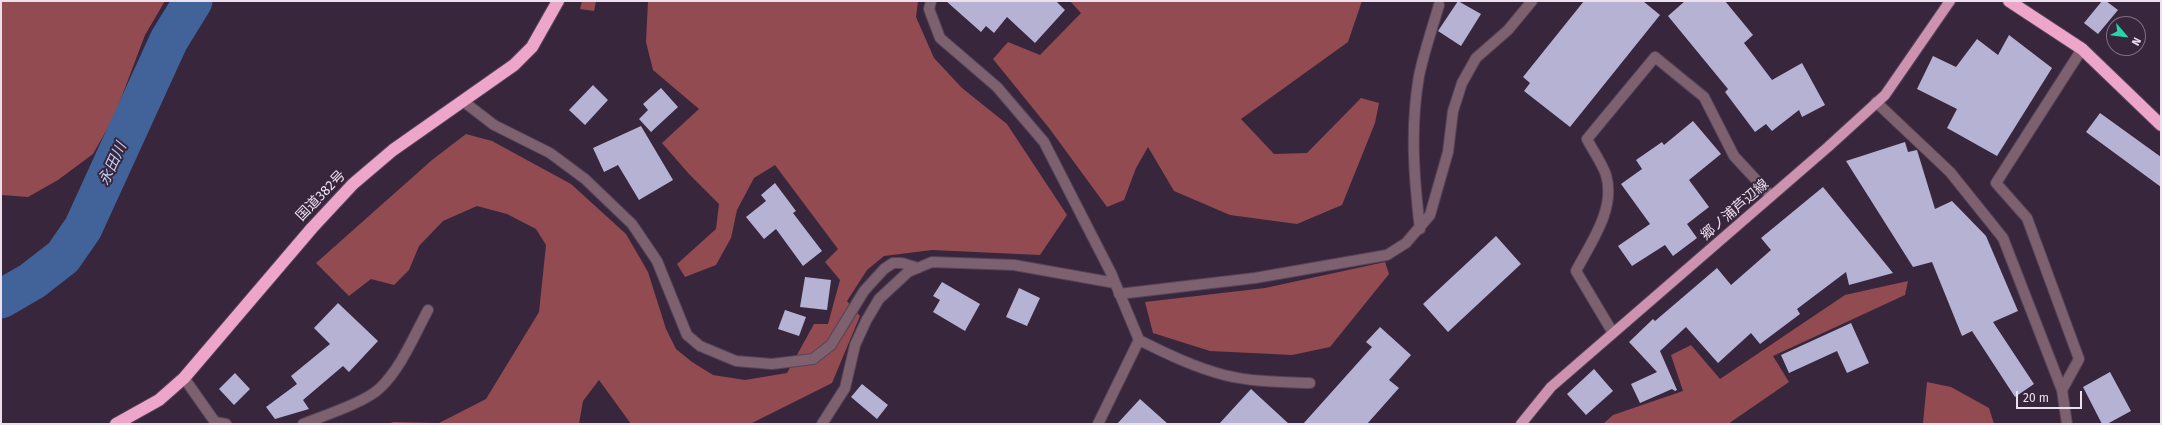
<!DOCTYPE html>
<html>
<head>
<meta charset="utf-8">
<style>
  body { margin:0 }
  #map { position:relative; width:2162px; height:425px; overflow:hidden; background:#38263d; font-family:"Fira Sans",sans-serif }
  canvas { display:block }
  .frame { position:absolute; inset:0; border:2px solid #ece0ef; pointer-events:none }
  .north { position:absolute; left:2106px; top:16px; width:40px; height:40px; box-sizing:border-box; background:#38263d; border:1px solid #807084; border-radius:50%; rotate:118deg; font-size:11px; font-weight:700; line-height:16px; text-align:center; color:#ece0ef }
  .north::after { content:''; display:block; margin:auto; width:14px; height:18px; background:#27d5ad; clip-path:polygon(50% 0,100% 100%,50% 72%,0 100%) }
  .scale { position:absolute; left:2016px; top:391px; width:66px; height:18px; box-sizing:border-box; border:2px solid #ece0ef; border-top:0; padding-left:5px; font-size:12px; line-height:14px; white-space:nowrap; color:#ece0ef; -webkit-text-stroke:3px #38263d; paint-order:stroke }
</style>
</head>
<body>
<div id="map">
<canvas width="2162" height="425"></canvas>
<div class="frame"></div>
<div class="north">N</div>
<div class="scale">20 m</div>
</div>
<script>
const ctx = document.querySelector('canvas').getContext('2d');
ctx.lineJoin = 'round';
function fillPath(path, color) {
  ctx.fillStyle = color;
  ctx.fill(path, 'evenodd');
}
function stroke(path, color, width, dash) {
  ctx.strokeStyle = color;
  ctx.lineWidth = width;
  ctx.lineCap = dash ? 'butt' : 'round';
  ctx.setLineDash(dash || []);
  ctx.stroke(path);
}
function drawText(font, color, halo, rows, align = 'center') {
  ctx.font = font + ' "Fira Sans","Noto Sans JP",sans-serif';
  ctx.lineWidth = 4;
  ctx.setLineDash([]);
  ctx.textBaseline = 'middle';
  ctx.strokeStyle = halo;
  ctx.fillStyle = color;
  for (const [text, x, y, turn = 0] of rows) {
    ctx.save();
    ctx.translate(x, y);
    ctx.rotate((+turn || 0) * Math.PI / 180);
    ctx.textAlign = isNaN(turn) ? turn : align;
    if (halo) ctx.strokeText(text, 0, 0);
    ctx.fillText(text, 0, 0);
    ctx.restore();
  }
}
fillPath(new Path2D(`
  M 1,1 L 165,1 L 145,35 L 114,117 L 93,154 L 58,180 L 28,197 L 1,195 Z
  M 582,1 L 596,1 L 594,11 L 580,9 Z
  M 648,1 L 918,1 L 916,17 L 934,58 L 962,88 L 1007,124 L 1067,215 L 1040,255 L 932,250 L 884,256 L 867,270 L 847,301 L 860,316 L 832,383 L 750,424 L 631,424 L 599,380 L 583,401 L 579,424 L 389,424 L 393,422 L 439,423 L 486,399 L 539,312 L 546,245 L 536,229 L 507,214 L 477,206 L 443,221 L 419,246 L 409,270 L 394,285 L 371,279 L 349,296 L 316,263 L 432,160 L 466,134 L 492,141 L 571,184 L 626,234 L 648,272 L 666,329 L 676,349 L 692,362 L 713,375 L 745,380 L 787,373 L 814,324 L 828,324 L 840,280 L 825,262 L 838,249 L 775,165 L 754,178 L 737,210 L 731,238 L 716,265 L 685,277 L 677,264 L 716,229 L 719,204 L 689,174 L 662,143 L 699,109 L 653,70 L 646,42 Z
  M 1070,1 L 1362,1 L 1348,42 L 1241,119 L 1274,154 L 1307,153 L 1361,98 L 1379,103 L 1375,123 L 1342,205 L 1297,224 L 1230,215 L 1174,191 L 1148,147 L 1136,168 L 1124,200 L 1107,207 L 1049,128 L 993,59 L 1008,42 L 1040,55 L 1081,13 Z
  M 1385,262 L 1389,274 L 1330,347 L 1292,355 L 1210,351 L 1153,333 L 1145,302 L 1265,288 Z
  M 1908,281 L 1905,295 L 1773,356 L 1789,382 L 1728,424 L 1603,424 L 1613,415 L 1683,391 L 1671,355 L 1691,345 L 1720,379 L 1845,295 Z
  M 1927,382 L 1951,387 L 1989,408 L 1994,424 L 1921,424 L 1923,423 Z`), '#924b50');
stroke(new Path2D(`
  M 1,299 L 32,281 L 63,257 L 83,228 L 169,40 L 193,1`), '#42639a', 39);
fillPath(new Path2D(`
  M 946,1 L 1056,1 L 1065,10 L 1035,43 L 1007,17 L 994,33 L 986,26 L 981,32 Z
  M 1458,1 L 1481,14 L 1461,46 L 1438,31 Z
  M 1584,1 L 1643,1 L 1660,15 L 1570,127 L 1524,91 L 1530,83 L 1523,77 Z
  M 1685,1 L 1725,1 L 1753,35 L 1744,43 L 1772,80 L 1802,63 L 1825,105 L 1802,117 L 1799,110 L 1772,131 L 1766,124 L 1755,132 L 1725,92 L 1728,89 L 1668,16 Z
  M 2102,1 L 2106,1 L 2118,10 L 2098,34 L 2084,23 Z
  M 2009,35 L 2052,68 L 1997,156 L 1947,128 L 1957,109 L 1917,89 L 1933,56 L 1956,67 L 1977,39 L 1998,55 Z
  M 593,85 L 608,100 L 585,125 L 569,110 Z
  M 661,88 L 678,107 L 651,132 L 639,119 L 648,110 L 643,104 Z
  M 2100,113 L 2161,157 L 2161,187 L 2086,132 Z
  M 1693,121 L 1721,154 L 1689,180 L 1709,207 L 1687,224 L 1697,238 L 1673,256 L 1665,245 L 1632,266 L 1618,246 L 1650,224 L 1621,184 L 1642,169 L 1636,160 L 1662,142 L 1664,145 Z
  M 641,126 L 673,180 L 639,200 L 618,165 L 604,172 L 593,148 Z
  M 1905,142 L 1908,152 L 1917,150 L 1935,209 L 1952,201 L 1986,236 L 2018,311 L 1993,322 L 2034,384 L 2015,397 L 1972,331 L 1962,336 L 1932,262 L 1913,267 L 1846,161 Z
  M 775,183 L 796,211 L 793,213 L 822,251 L 803,266 L 776,229 L 764,239 L 746,217 L 766,201 L 761,195 Z
  M 1823,187 L 1893,273 L 1849,285 L 1846,272 L 1797,309 L 1800,314 L 1760,344 L 1751,333 L 1718,363 L 1686,327 L 1660,351 L 1677,390 L 1675,391 L 1672,389 L 1640,403 L 1631,384 L 1657,372 L 1629,342 L 1653,319 L 1655,321 L 1717,268 L 1731,285 L 1771,250 L 1761,238 Z
  M 1496,236 L 1521,264 L 1448,332 L 1423,304 Z
  M 805,277 L 831,280 L 827,310 L 800,307 Z
  M 942,282 L 980,304 L 965,331 L 933,312 L 940,300 L 933,296 Z
  M 1019,288 L 1040,298 L 1027,326 L 1006,317 Z
  M 338,303 L 378,341 L 349,372 L 343,366 L 303,400 L 309,409 L 275,419 L 266,407 L 297,384 L 291,376 L 330,344 L 314,328 Z
  M 785,310 L 806,317 L 799,336 L 778,329 Z
  M 1851,323 L 1869,363 L 1847,373 L 1837,351 L 1789,373 L 1781,355 Z
  M 1380,327 L 1411,355 L 1389,380 L 1399,388 L 1367,424 L 1303,424 L 1372,347 L 1366,342 Z
  M 1594,369 L 1613,391 L 1586,415 L 1567,394 Z
  M 2110,372 L 2131,411 L 2107,424 L 2102,424 L 2083,387 Z
  M 235,373 L 250,389 L 234,405 L 219,389 Z
  M 862,384 L 888,405 L 877,419 L 851,397 Z
  M 1251,389 L 1289,424 L 1219,424 Z
  M 1140,399 L 1168,424 L 1117,424 Z`), '#b5b2d4');
const minor = new Path2D(`
  M 931,1 L 929,9 L 940,38 L 997,87 L 1044,142 L 1111,273 L 1139,340 L 1098,424
  M 464,102 L 494,125 L 550,153 L 585,179 L 632,224 L 657,261 L 687,335 L 700,346 L 736,361 L 772,364 L 813,359 L 831,345 L 864,291 L 884,269 L 893,263 L 902,263 L 918,268
  M 1876,102 L 1950,172 L 2003,238 L 2062,390 L 2067,424
  M 1420,229 C 1414,178 1410,128 1419,76 C 1424,52 1432,29 1439,5
  M 1119,294 L 1255,278 L 1387,255 L 1406,243 L 1430,215 L 1448,152 L 1453,111 L 1462,83 L 1476,58 L 1508,30 L 1532,1
  M 1613,333 L 1576,271 C 1591,242 1616,209 1606,175 C 1602,163 1593,151 1587,139 L 1655,57 L 1704,97 L 1734,156 L 1771,196
  M 1139,340 C 1167,354 1194,367 1224,375 C 1252,382 1281,382 1310,383
  M 184,378 L 215,422 L 226,424
  M 2062,390 L 2079,359 L 2027,218 L 1996,183 L 2082,49
  M 303,424 C 323,416 366,402 380,388 C 401,368 414,336 428,310
  M 822,424 L 845,388 L 855,345 L 866,321 L 879,299 L 908,272 L 932,262 L 1014,265 L 1115,283`);
const major = new Path2D(`
  M 1521,424 L 1551,387 L 1828,147 L 1885,95 L 1950,1`);
const highway = new Path2D(`
  M 2009,1 L 2082,49 L 2161,125
  M 116,424 L 159,400 L 184,378 L 312,228 L 353,184 L 393,150 L 514,65 L 532,47 L 558,1`);
stroke(minor, '#554459', 12);
stroke(major, '#554459', 12);
stroke(highway, '#554459', 14);
stroke(minor, '#7e616f', 10);
stroke(major, '#cd92b0', 10);
stroke(highway, '#eda5c9', 12);
drawText('14px', '#ece0ef', '#38263d', [
  ["国道382号",321,196,-46],
  ["郷ノ浦芦辺線",1735,210,-41]
]);
drawText('italic 15px', '#bed2f3', '#38263d', [
  ["永田川",113,164,-65]
]);
</script>
</body>
</html>
